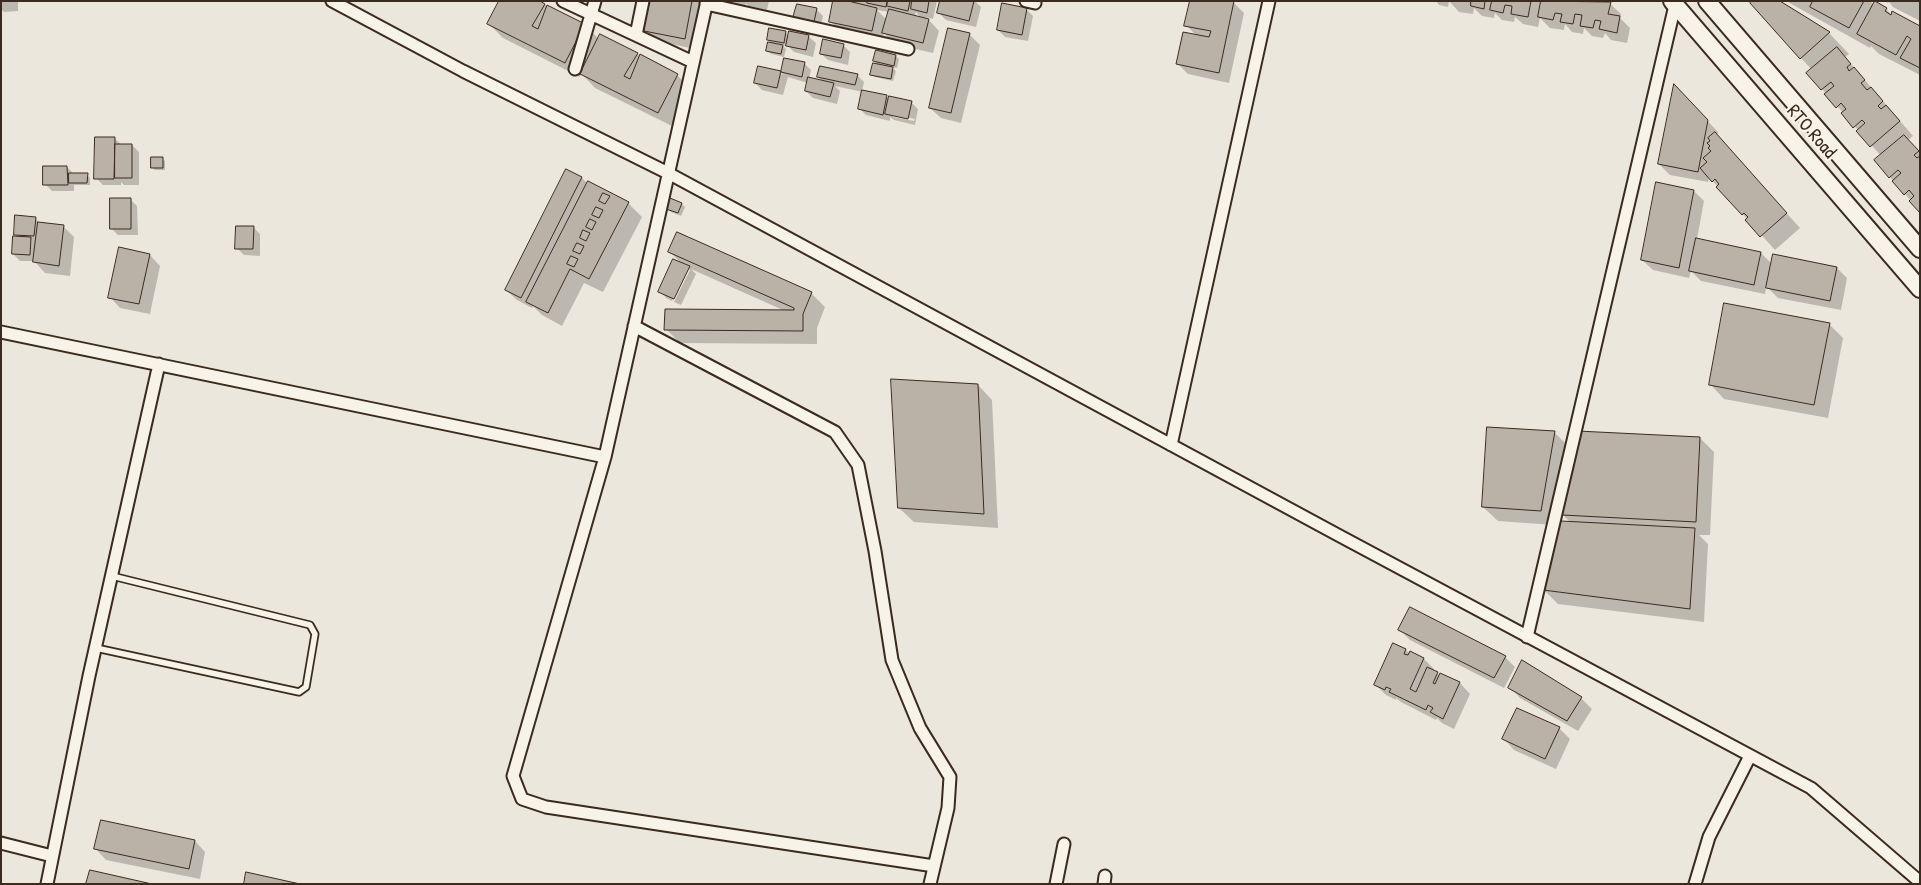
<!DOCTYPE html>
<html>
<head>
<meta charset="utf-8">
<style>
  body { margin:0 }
  #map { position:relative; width:1921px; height:885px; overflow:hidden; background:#ece7dc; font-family:"Patrick Hand",sans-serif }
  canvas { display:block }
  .frame { position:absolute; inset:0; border:2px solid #3b2a1e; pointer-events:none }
</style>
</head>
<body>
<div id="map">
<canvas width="1921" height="885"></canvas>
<div class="frame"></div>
</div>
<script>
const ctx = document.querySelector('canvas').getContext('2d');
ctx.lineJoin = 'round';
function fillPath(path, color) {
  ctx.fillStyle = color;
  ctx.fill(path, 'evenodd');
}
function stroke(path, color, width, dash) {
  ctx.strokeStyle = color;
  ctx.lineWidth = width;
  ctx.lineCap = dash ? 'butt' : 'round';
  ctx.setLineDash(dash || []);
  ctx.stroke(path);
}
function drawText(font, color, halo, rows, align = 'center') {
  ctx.font = font + ' "Patrick Hand",sans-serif';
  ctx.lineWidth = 5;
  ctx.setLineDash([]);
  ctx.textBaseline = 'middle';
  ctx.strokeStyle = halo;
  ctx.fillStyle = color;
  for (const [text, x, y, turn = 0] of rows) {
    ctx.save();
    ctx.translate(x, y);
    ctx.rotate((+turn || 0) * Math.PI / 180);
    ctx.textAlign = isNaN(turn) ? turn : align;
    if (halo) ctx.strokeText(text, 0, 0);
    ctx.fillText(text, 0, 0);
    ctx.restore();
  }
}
fillPath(new Path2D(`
  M 1,1 L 18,1 L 18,11 L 4,12 L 1,9 Z
  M 537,1 L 585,25 L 599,39 L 637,54 L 677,75 L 691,89 L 672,126 L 595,88 L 581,73 L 580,77 L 503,38 L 489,24 Z
  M 651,1 L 704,1 L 695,49 L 656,41 L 645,30 Z
  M 714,1 L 769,1 L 767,10 L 748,6 L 746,3 L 744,12 Z
  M 835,1 L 937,1 L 933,19 L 926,17 L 939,31 L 933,53 L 894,44 L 884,33 L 882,41 L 841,32 L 830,21 ZM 877,10 L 889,12 L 887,20 ZM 916,12 L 921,18 L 915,17 Z
  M 942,1 L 975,1 L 981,7 L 976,27 L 946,20 L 939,13 Z
  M 1228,1 L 1234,3 L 1244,13 L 1229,83 L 1188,74 L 1178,64 L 1197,36 L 1186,25 Z
  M 1436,1 L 1607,1 L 1621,14 L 1620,18 L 1630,28 L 1627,43 L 1611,40 L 1605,33 L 1603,38 L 1592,36 L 1584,28 L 1583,34 L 1572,32 L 1565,24 L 1564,30 L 1550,28 L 1540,18 L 1538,27 L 1523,24 L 1515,17 L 1514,22 L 1502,20 L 1495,13 L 1494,18 L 1482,16 L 1474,8 L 1473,14 L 1459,12 L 1449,1 L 1448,7 L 1439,5 Z
  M 1778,1 L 1829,33 L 1849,54 L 1845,57 L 1913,136 L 1908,140 L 1920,152 L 1920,211 L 1890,177 L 1881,156 L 1808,73 L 1812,70 L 1801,58 Z
  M 1786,1 L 1870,1 L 1874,5 L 1886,9 L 1892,15 L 1920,28 L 1920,75 L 1879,54 L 1871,46 L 1870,48 Z
  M 1884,1 L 1920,1 L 1920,21 L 1893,7 L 1889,2 L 1888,3 Z
  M 816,9 L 823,16 L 820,28 L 795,17 Z
  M 1026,9 L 1033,16 L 1028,41 L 1005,37 L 998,30 Z
  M 785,32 L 789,36 L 790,33 L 809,37 L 816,43 L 813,57 L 794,52 L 788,46 L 782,45 L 786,49 L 784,57 L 771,54 L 767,51 L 772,44 L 768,40 Z
  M 969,34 L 980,45 L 961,123 L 941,118 L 930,108 Z
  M 843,45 L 850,52 L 848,65 L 828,60 L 821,54 Z
  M 896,56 L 899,59 L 897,68 L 891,67 L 896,71 L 893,81 L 875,77 L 872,74 L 879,66 L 874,61 Z
  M 785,59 L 804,63 L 811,70 L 809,79 L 823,82 L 818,77 L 857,75 L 864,82 L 862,91 L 887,97 L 890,99 L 911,102 L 918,109 L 915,125 L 894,120 L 890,117 L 890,121 L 866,115 L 859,108 L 863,92 L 835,86 L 840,91 L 837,104 L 813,98 L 806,91 L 808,83 L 788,77 L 783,95 L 762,90 L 755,83 L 780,73 L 782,75 ZM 893,114 L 915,119 L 914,121 L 893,117 Z
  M 1684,96 L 1718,132 L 1717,136 L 1800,228 L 1775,250 L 1709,177 L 1708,182 L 1670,175 L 1659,164 Z
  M 114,138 L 122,145 L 132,145 L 139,152 L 139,185 L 124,185 L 121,182 L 121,185 L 103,185 L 96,178 Z
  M 162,158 L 165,161 L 165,170 L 155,170 L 152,167 Z
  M 67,167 L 74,174 L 87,175 L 90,178 L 90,185 L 74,185 L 74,191 L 52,191 L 45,184 Z
  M 566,171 L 582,178 L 588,184 L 628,203 L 642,217 L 603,292 L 584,283 L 562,326 L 542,315 L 533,306 L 532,308 L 517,300 L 506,290 Z
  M 1694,191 L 1704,201 L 1697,239 L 1761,253 L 1772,264 L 1837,268 L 1847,278 L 1841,310 L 1778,298 L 1766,286 L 1765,294 L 1701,281 L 1691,271 L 1689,278 L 1653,270 L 1642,260 Z
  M 130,199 L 137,206 L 138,235 L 118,235 L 111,228 Z
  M 682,204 L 685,207 L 681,216 L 671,212 L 668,209 Z
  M 35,218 L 41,224 L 64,227 L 74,237 L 70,276 L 45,273 L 34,261 L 20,261 L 13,254 L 19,238 L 15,234 Z
  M 253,227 L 260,234 L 260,256 L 244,255 L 237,248 Z
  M 670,252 L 811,293 L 825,307 L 817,328 L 817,344 L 680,343 L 666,329 L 785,311 L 691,269 L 696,274 L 681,305 L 674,302 L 690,270 L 688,268 L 672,301 L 666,298 L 660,291 L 681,263 Z
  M 150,255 L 160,266 L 150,314 L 120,308 L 110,297 Z
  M 1829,324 L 1843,338 L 1828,418 L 1724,399 L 1710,384 Z
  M 978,385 L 992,400 L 998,528 L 914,522 L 899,508 Z
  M 1554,432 L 1568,446 L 1555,525 L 1498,521 L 1483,507 Z
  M 1700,438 L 1714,452 L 1710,535 L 1699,535 L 1708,544 L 1704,622 L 1558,604 L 1544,590 L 1571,523 L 1563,515 Z
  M 1400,630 L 1505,657 L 1515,667 L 1504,688 L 1410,640 Z
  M 1394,645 L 1406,650 L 1410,654 L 1424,659 L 1434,669 L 1433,671 L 1440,676 L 1441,675 L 1460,683 L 1470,694 L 1454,729 L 1442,723 L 1437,718 L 1436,720 L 1401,702 L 1396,698 L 1396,700 L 1386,695 L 1375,684 Z
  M 1522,662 L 1581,698 L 1592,709 L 1578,731 L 1520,698 L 1510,687 Z
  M 1559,728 L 1570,739 L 1556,769 L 1514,750 L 1504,739 Z
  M 195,841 L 205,852 L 200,879 L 106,860 L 96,849 Z`), '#0003');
const building = new Path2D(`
  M 499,1 L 540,1 L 545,4 L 532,26 L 538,29 L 547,5 L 585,24 L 565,63 L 487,24 Z
  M 649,1 L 692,1 L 685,39 L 644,31 Z
  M 833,1 L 848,1 L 877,8 L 872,31 L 829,22 Z
  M 868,1 L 887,1 L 886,7 L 867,3 Z
  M 888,1 L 910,1 L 908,11 L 887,6 Z
  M 912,1 L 929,1 L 927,13 L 911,9 Z
  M 940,1 L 974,1 L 969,21 L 937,13 Z
  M 1190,1 L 1234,1 L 1219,73 L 1176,64 L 1183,32 L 1209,37 L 1211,31 L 1184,26 Z
  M 1471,1 L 1485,1 L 1484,9 L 1471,6 Z
  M 1492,1 L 1531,1 L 1528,17 L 1511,14 L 1512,6 L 1505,5 L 1503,13 L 1490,10 Z
  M 1541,1 L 1611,2 L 1608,14 L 1620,16 L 1617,33 L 1599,29 L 1601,21 L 1595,20 L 1593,28 L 1580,26 L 1582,15 L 1575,14 L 1573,24 L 1560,22 L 1562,14 L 1555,13 L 1553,20 L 1538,17 Z
  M 1752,1 L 1780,1 L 1830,32 L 1800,59 L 1750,3 Z
  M 1813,1 L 1864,1 L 1849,28 L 1810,7 Z
  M 1875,1 L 1887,8 L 1885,11 L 1891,15 L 1892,11 L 1920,26 L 1920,68 L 1900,58 L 1911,39 L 1907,36 L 1896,55 L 1857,34 Z
  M 1002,3 L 1027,8 L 1022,35 L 997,30 Z
  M 797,4 L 817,8 L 814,22 L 793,18 Z
  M 889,9 L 929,19 L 923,43 L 882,33 Z
  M 769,28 L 786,31 L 784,43 L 767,40 Z
  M 948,28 L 970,33 L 951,113 L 929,108 Z
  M 789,31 L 809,35 L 806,50 L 786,46 Z
  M 600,34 L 638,53 L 624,76 L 630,79 L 640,54 L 678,74 L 658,113 L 580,74 Z
  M 823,39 L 844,44 L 841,58 L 820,54 Z
  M 768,42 L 783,45 L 781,54 L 766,51 Z
  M 1837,47 L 1851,64 L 1847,67 L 1849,71 L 1854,67 L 1865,80 L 1861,83 L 1867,90 L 1871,87 L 1883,101 L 1878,106 L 1881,109 L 1886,105 L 1900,121 L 1870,147 L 1856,131 L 1865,123 L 1862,120 L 1853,128 L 1841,113 L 1846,109 L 1841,103 L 1836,108 L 1824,94 L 1834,86 L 1831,82 L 1821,90 L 1806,73 Z
  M 876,50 L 896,55 L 894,66 L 873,61 Z
  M 784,58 L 805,62 L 802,77 L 781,72 Z
  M 873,63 L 893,67 L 891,79 L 870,75 Z
  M 758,66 L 781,71 L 777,88 L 754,83 Z
  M 820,66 L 858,74 L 855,85 L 817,77 Z
  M 808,77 L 834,83 L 830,97 L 805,91 Z
  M 1674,84 L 1708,120 L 1698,172 L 1658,164 Z
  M 862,90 L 887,95 L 883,115 L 858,109 Z
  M 889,96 L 912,101 L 908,119 L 885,114 Z
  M 1715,132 L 1787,213 L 1760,237 L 1745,220 L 1748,217 L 1744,213 L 1742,215 L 1716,187 L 1719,184 L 1715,179 L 1712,182 L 1700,168 L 1707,162 L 1703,158 L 1711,151 L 1708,148 L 1710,146 L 1707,143 L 1710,141 L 1708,138 Z
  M 1904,135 L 1919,151 L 1914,155 L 1917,158 L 1920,156 L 1920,213 L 1909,201 L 1914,196 L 1909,190 L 1904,195 L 1892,181 L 1901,173 L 1898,170 L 1889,178 L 1874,160 Z
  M 95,137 L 115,137 L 114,179 L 94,179 Z
  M 115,144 L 132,144 L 132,178 L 115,178 Z
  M 151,157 L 163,157 L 163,168 L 151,168 Z
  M 43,166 L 67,166 L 68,185 L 43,185 Z
  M 566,169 L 582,177 L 521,298 L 505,290 Z
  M 69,173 L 88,173 L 87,183 L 69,183 Z
  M 588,181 L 629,202 L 589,279 L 570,269 L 548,313 L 526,302 ZM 603,193 L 610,196 L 605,204 L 599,201 ZM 596,207 L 603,210 L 599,218 L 592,215 ZM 590,219 L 596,222 L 592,230 L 586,227 ZM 583,230 L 590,233 L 586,241 L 580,238 ZM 577,243 L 584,246 L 580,254 L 573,251 ZM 571,256 L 578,259 L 574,267 L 567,264 Z
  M 1656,182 L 1694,190 L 1679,268 L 1641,260 Z
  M 110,198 L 131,198 L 131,229 L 110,229 Z
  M 670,198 L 682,203 L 678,213 L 666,209 Z
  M 15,215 L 36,217 L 34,236 L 14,235 Z
  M 38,222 L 64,225 L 59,266 L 33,262 Z
  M 236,226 L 254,226 L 253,249 L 235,249 Z
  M 677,232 L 812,292 L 803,314 L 803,331 L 664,330 L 665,309 L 794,310 L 794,308 L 668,252 Z
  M 13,236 L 31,237 L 30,255 L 12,254 Z
  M 1696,238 L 1761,252 L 1754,285 L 1689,271 Z
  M 119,247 L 150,254 L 139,304 L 108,298 Z
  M 1773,254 L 1837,267 L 1830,301 L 1766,288 Z
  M 673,259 L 690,266 L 674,299 L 658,292 Z
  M 1724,303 L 1830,323 L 1814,405 L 1709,385 Z
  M 891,379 L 978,384 L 984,514 L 898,508 Z
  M 1487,427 L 1555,431 L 1541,511 L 1482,507 Z
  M 1577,431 L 1700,437 L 1696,522 L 1562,515 Z
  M 1561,521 L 1695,528 L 1690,609 L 1543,590 Z
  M 1410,607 L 1506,656 L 1494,678 L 1398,630 Z
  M 1393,643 L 1406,649 L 1404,654 L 1408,655 L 1410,651 L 1424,658 L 1410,689 L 1416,692 L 1427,667 L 1438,672 L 1433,683 L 1435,684 L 1440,673 L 1460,682 L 1443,719 L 1430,712 L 1433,708 L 1428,705 L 1426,710 L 1389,692 L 1391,689 L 1386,687 L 1385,690 L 1374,685 Z
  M 1522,660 L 1582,697 L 1567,721 L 1508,688 Z
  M 1517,708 L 1560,727 L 1545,759 L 1502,739 Z
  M 101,820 L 195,840 L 189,869 L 94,849 Z
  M 90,870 L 152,884 L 86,884 Z
  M 246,872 L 300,884 L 244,884 Z`);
fillPath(building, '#bab2a7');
stroke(building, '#3b2a1e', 1);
const lane = new Path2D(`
  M 96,648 L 299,692 L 306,687 L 315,634 L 310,625 L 112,576`);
const street = new Path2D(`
  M 332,1 L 463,71 L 668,173 L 1338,535 L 1811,788 L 1920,882
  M 563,1 L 693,62
  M 1026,1 L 1035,3
  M 706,4 L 908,49
  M 636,35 L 643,1
  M 575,69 L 595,1
  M 634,326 L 835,432 L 858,465 L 875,551 L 892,660 L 920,728 L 950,777 L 948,808 L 930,884
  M 1,332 L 605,457 L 707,1
  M 1171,445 L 1269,1
  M 605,457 L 513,776 L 522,799 L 546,807 L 934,866
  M 1527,637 L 1676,1
  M 1,843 L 52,856
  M 47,884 L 89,676 L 159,364
  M 1056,884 L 1064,844
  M 1104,884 L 1105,876
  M 1695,884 L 1709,837 L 1750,756`);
const secondary = new Path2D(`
  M 1672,1 L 1920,289
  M 1707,1 L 1920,249`);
stroke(lane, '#3b2a1e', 9);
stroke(street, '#3b2a1e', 15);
stroke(secondary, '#3b2a1e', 20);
stroke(lane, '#f7f3e8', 5.5);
stroke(street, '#f7f3e8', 11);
stroke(secondary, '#f7f3e8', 16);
drawText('19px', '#3b2a1e', '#f7f3e8', [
  ["RTO Road",1811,132,49]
]);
</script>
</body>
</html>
